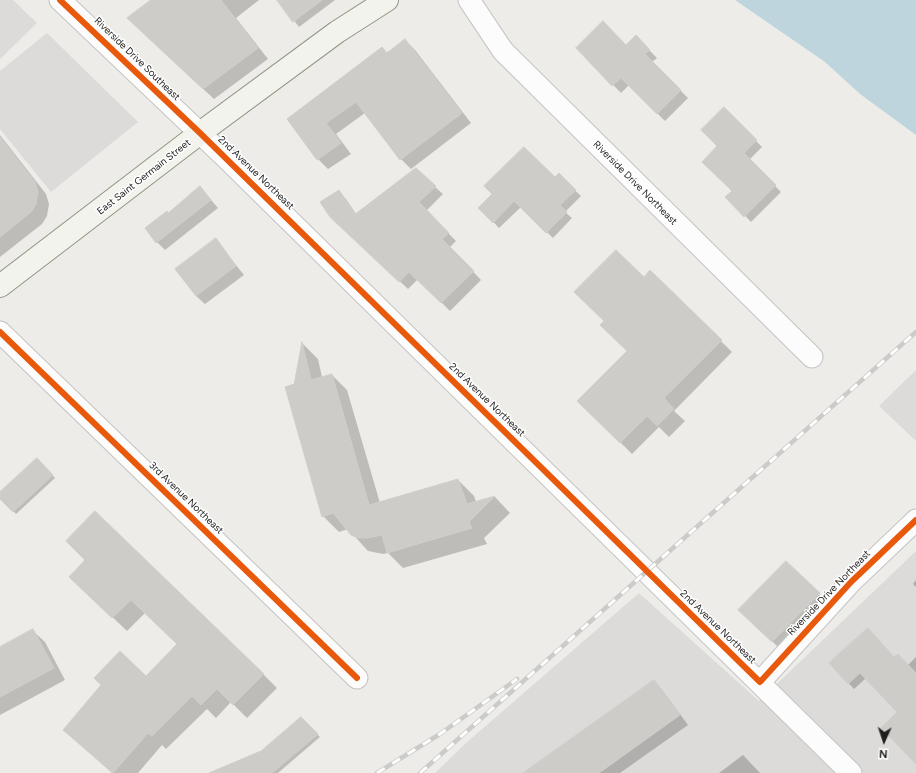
<!DOCTYPE html>
<html>
<head>
<meta charset="utf-8">
<style>
  body { margin:0 }
  #map { position:relative; width:916px; height:773px; overflow:hidden; background:#edece8; font-family:Figtree,sans-serif }
  canvas { display:block }
  .north { position:absolute; left:864px; top:721px; width:40px; height:40px; -webkit-text-stroke:3px #fff; paint-order:stroke; rotate:183deg; font-size:11px; font-weight:700; line-height:16px; text-align:center; color:#1f1f1f }
  .north::after { content:''; display:block; margin:auto; width:14px; height:18px; background:#1f1f1f; clip-path:polygon(50% 0,100% 100%,50% 72%,0 100%) }
</style>
</head>
<body>
<div id="map">
<canvas width="916" height="773"></canvas>
<div class="north">N</div>
</div>
<script>
const ctx = document.querySelector('canvas').getContext('2d');
ctx.lineJoin = 'round';
function fillPath(path, color) {
  ctx.fillStyle = color;
  ctx.fill(path, 'evenodd');
}
function stroke(path, color, width, dash) {
  ctx.strokeStyle = color;
  ctx.lineWidth = width;
  ctx.lineCap = dash ? 'butt' : 'round';
  ctx.setLineDash(dash || []);
  ctx.stroke(path);
}
function drawText(font, color, halo, rows, align = 'center') {
  ctx.font = font + ' Figtree,sans-serif';
  ctx.lineWidth = 3;
  ctx.setLineDash([]);
  ctx.textBaseline = 'middle';
  ctx.strokeStyle = halo;
  ctx.fillStyle = color;
  for (const [text, x, y, turn = 0] of rows) {
    ctx.save();
    ctx.translate(x, y);
    ctx.rotate((+turn || 0) * Math.PI / 180);
    ctx.textAlign = isNaN(turn) ? turn : align;
    if (halo) ctx.strokeText(text, 0, 0);
    ctx.fillText(text, 0, 0);
    ctx.restore();
  }
}
fillPath(new Path2D(`
  M 0,0 L 13,0 L 37,23 L 0,59 Z
  M 47,33 L 138,122 L 51,192 L 0,129 L 0,71 Z
  M 916,370 L 916,441 L 879,406 Z
  M 916,551 L 916,773 L 435,773 L 466,743 L 639,593 L 759,701 Z`), '#dcdbd9');
fillPath(new Path2D(`
  M 735,0 L 916,0 L 916,135 L 860,94 L 825,62 Z`), '#bfd5dd');
fillPath(new Path2D(`
  M 153,0 L 259,0 L 236,18 L 268,59 L 214,99 L 139,29 Z
  M 278,0 L 335,0 L 299,27 Z
  M 636,37 L 657,58 L 652,62 L 688,98 L 665,121 L 629,85 L 621,93 L 577,48 L 626,46 Z
  M 405,40 L 415,50 L 471,123 L 411,169 L 401,159 L 365,113 L 336,134 L 351,154 L 328,169 L 318,159 L 289,119 Z
  M 724,109 L 762,147 L 749,160 L 781,192 L 751,222 L 727,197 L 733,191 L 718,146 Z
  M 0,135 L 46,194 L 49,204 L 47,216 L 42,224 L 0,257 Z
  M 559,175 L 581,196 L 565,212 L 572,218 L 553,238 L 521,207 L 499,228 L 480,208 L 555,179 Z
  M 200,187 L 218,208 L 165,250 L 157,242 L 169,214 Z
  M 435,187 L 443,194 L 426,211 L 456,241 L 450,247 L 481,280 L 450,311 L 418,279 L 408,289 L 339,224 L 338,191 L 346,199 L 356,214 Z
  M 216,240 L 244,275 L 205,304 L 196,296 Z
  M 650,271 L 732,352 L 674,411 L 685,421 L 669,437 L 659,427 L 632,454 L 579,401 L 629,351 L 644,278 Z
  M 303,344 L 318,359 L 322,377 L 332,375 L 347,390 L 380,503 L 458,480 L 474,496 L 476,502 L 495,497 L 510,513 L 484,538 L 487,544 L 403,568 L 388,553 L 383,554 L 368,551 L 348,529 L 339,532 L 323,516 L 295,385 Z
  M 37,459 L 55,478 L 16,514 L 0,497 L 0,494 Z
  M 86,560 L 263,674 L 277,688 L 247,718 L 231,702 L 216,718 L 207,709 L 166,749 L 162,745 L 138,773 L 112,773 L 64,730 L 146,678 L 178,645 L 145,613 L 127,631 L 84,590 Z
  M 786,562 L 828,603 L 781,650 L 740,610 Z
  M 916,580 L 916,587 L 913,584 Z
  M 33,631 L 45,642 L 65,680 L 0,715 L 0,648 Z
  M 916,657 L 916,762 L 898,712 L 866,678 L 854,689 L 830,663 L 895,658 L 908,665 Z
  M 654,681 L 662,690 L 688,725 L 620,773 L 530,773 Z
  M 301,719 L 320,737 L 278,773 L 212,773 L 261,752 Z
  M 743,755 L 760,773 L 719,773 Z`), '#0003');
const building = new Path2D(`
  M 151,0 L 221,0 L 258,48 L 203,89 L 127,18 Z
  M 277,0 L 322,0 L 293,22 Z
  M 603,21 L 626,45 L 636,35 L 650,50 L 645,54 L 681,90 L 657,114 L 621,78 L 612,86 L 576,48 Z
  M 405,39 L 462,113 L 400,160 L 356,102 L 326,123 L 341,143 L 317,160 L 287,119 L 382,47 L 387,53 Z
  M 724,107 L 757,140 L 744,153 L 776,185 L 744,217 L 725,197 L 732,191 L 702,162 L 717,146 L 701,130 Z
  M 0,137 L 35,182 L 38,192 L 36,204 L 31,212 L 0,237 Z
  M 524,147 L 555,177 L 559,173 L 576,190 L 560,205 L 567,212 L 546,233 L 514,201 L 493,223 L 478,208 L 492,194 L 484,186 Z
  M 416,168 L 436,186 L 419,202 L 449,233 L 442,239 L 474,271 L 441,303 L 409,272 L 399,282 L 330,217 L 320,202 L 339,190 L 355,214 Z
  M 200,186 L 211,200 L 156,243 L 145,228 L 167,211 L 168,213 Z
  M 216,238 L 236,266 L 196,296 L 175,269 Z
  M 616,250 L 644,277 L 650,270 L 722,340 L 664,398 L 674,409 L 657,426 L 647,416 L 620,443 L 577,401 L 627,351 L 600,325 L 604,321 L 574,292 Z
  M 302,342 L 311,380 L 332,374 L 369,505 L 458,479 L 467,504 L 495,496 L 469,522 L 472,528 L 387,553 L 382,535 L 367,538 L 358,538 L 351,535 L 333,513 L 322,517 L 285,387 L 294,384 Z
  M 37,458 L 53,475 L 13,512 L 0,499 L 0,492 Z
  M 95,511 L 264,674 L 233,705 L 217,689 L 201,705 L 192,696 L 152,736 L 148,733 L 113,773 L 63,730 L 101,685 L 94,678 L 120,651 L 146,676 L 177,644 L 131,600 L 112,618 L 69,577 L 85,560 L 66,541 Z
  M 786,561 L 820,593 L 772,642 L 738,610 Z
  M 868,628 L 894,657 L 898,654 L 916,673 L 916,764 L 881,728 L 897,712 L 860,673 L 848,684 L 829,663 Z
  M 33,629 L 54,668 L 0,697 L 0,647 Z
  M 654,680 L 680,715 L 627,753 L 599,773 L 523,773 Z
  M 301,717 L 318,734 L 272,773 L 209,773 L 261,751 Z`);
fillPath(building, '#ceccc9');
stroke(building, '#d0ceca', 1);
const minor = new Path2D(`
  M 60,0 L 226,158 L 851,773
  M 469,0 L 503,51 L 812,357
  M 0,332 L 357,678
  M 760,682 L 851,582 L 916,520`);
const secondary = new Path2D(`
  M 0,286 L 200,133 L 337,32 L 387,0`);
stroke(minor, '#c4c4c2', 23);
stroke(secondary, '#929582', 24);
stroke(minor, '#fcfcfc', 21);
stroke(secondary, '#f2f3ec', 22);
const rail = new Path2D(`
  M 377,773 L 440,734 L 517,679
  M 420,773 L 916,332`);
stroke(rail, '#cbcbca', 4.5);
stroke(rail, '#fff', 3, [9]);
stroke(new Path2D(`
  M 60,0 L 200,133 L 760,682 L 851,582 L 916,520
  M 0,332 L 357,678`), '#e8590c', 6);
drawText('10px', '#1f1f1f', '#fff', [
  ["Riverside Drive Southeast",137,59,44],
  ["2nd Avenue Northeast",256,173,44],
  ["East Saint Germain Street",144,177,-38],
  ["Riverside Drive Northeast",635,183,45],
  ["2nd Avenue Northeast",487,400,44],
  ["3rd Avenue Northeast",186,498,44],
  ["Riverside Drive Northeast",829,593,-46],
  ["2nd Avenue Northeast",718,627,44]
]);
</script>
</body>
</html>
